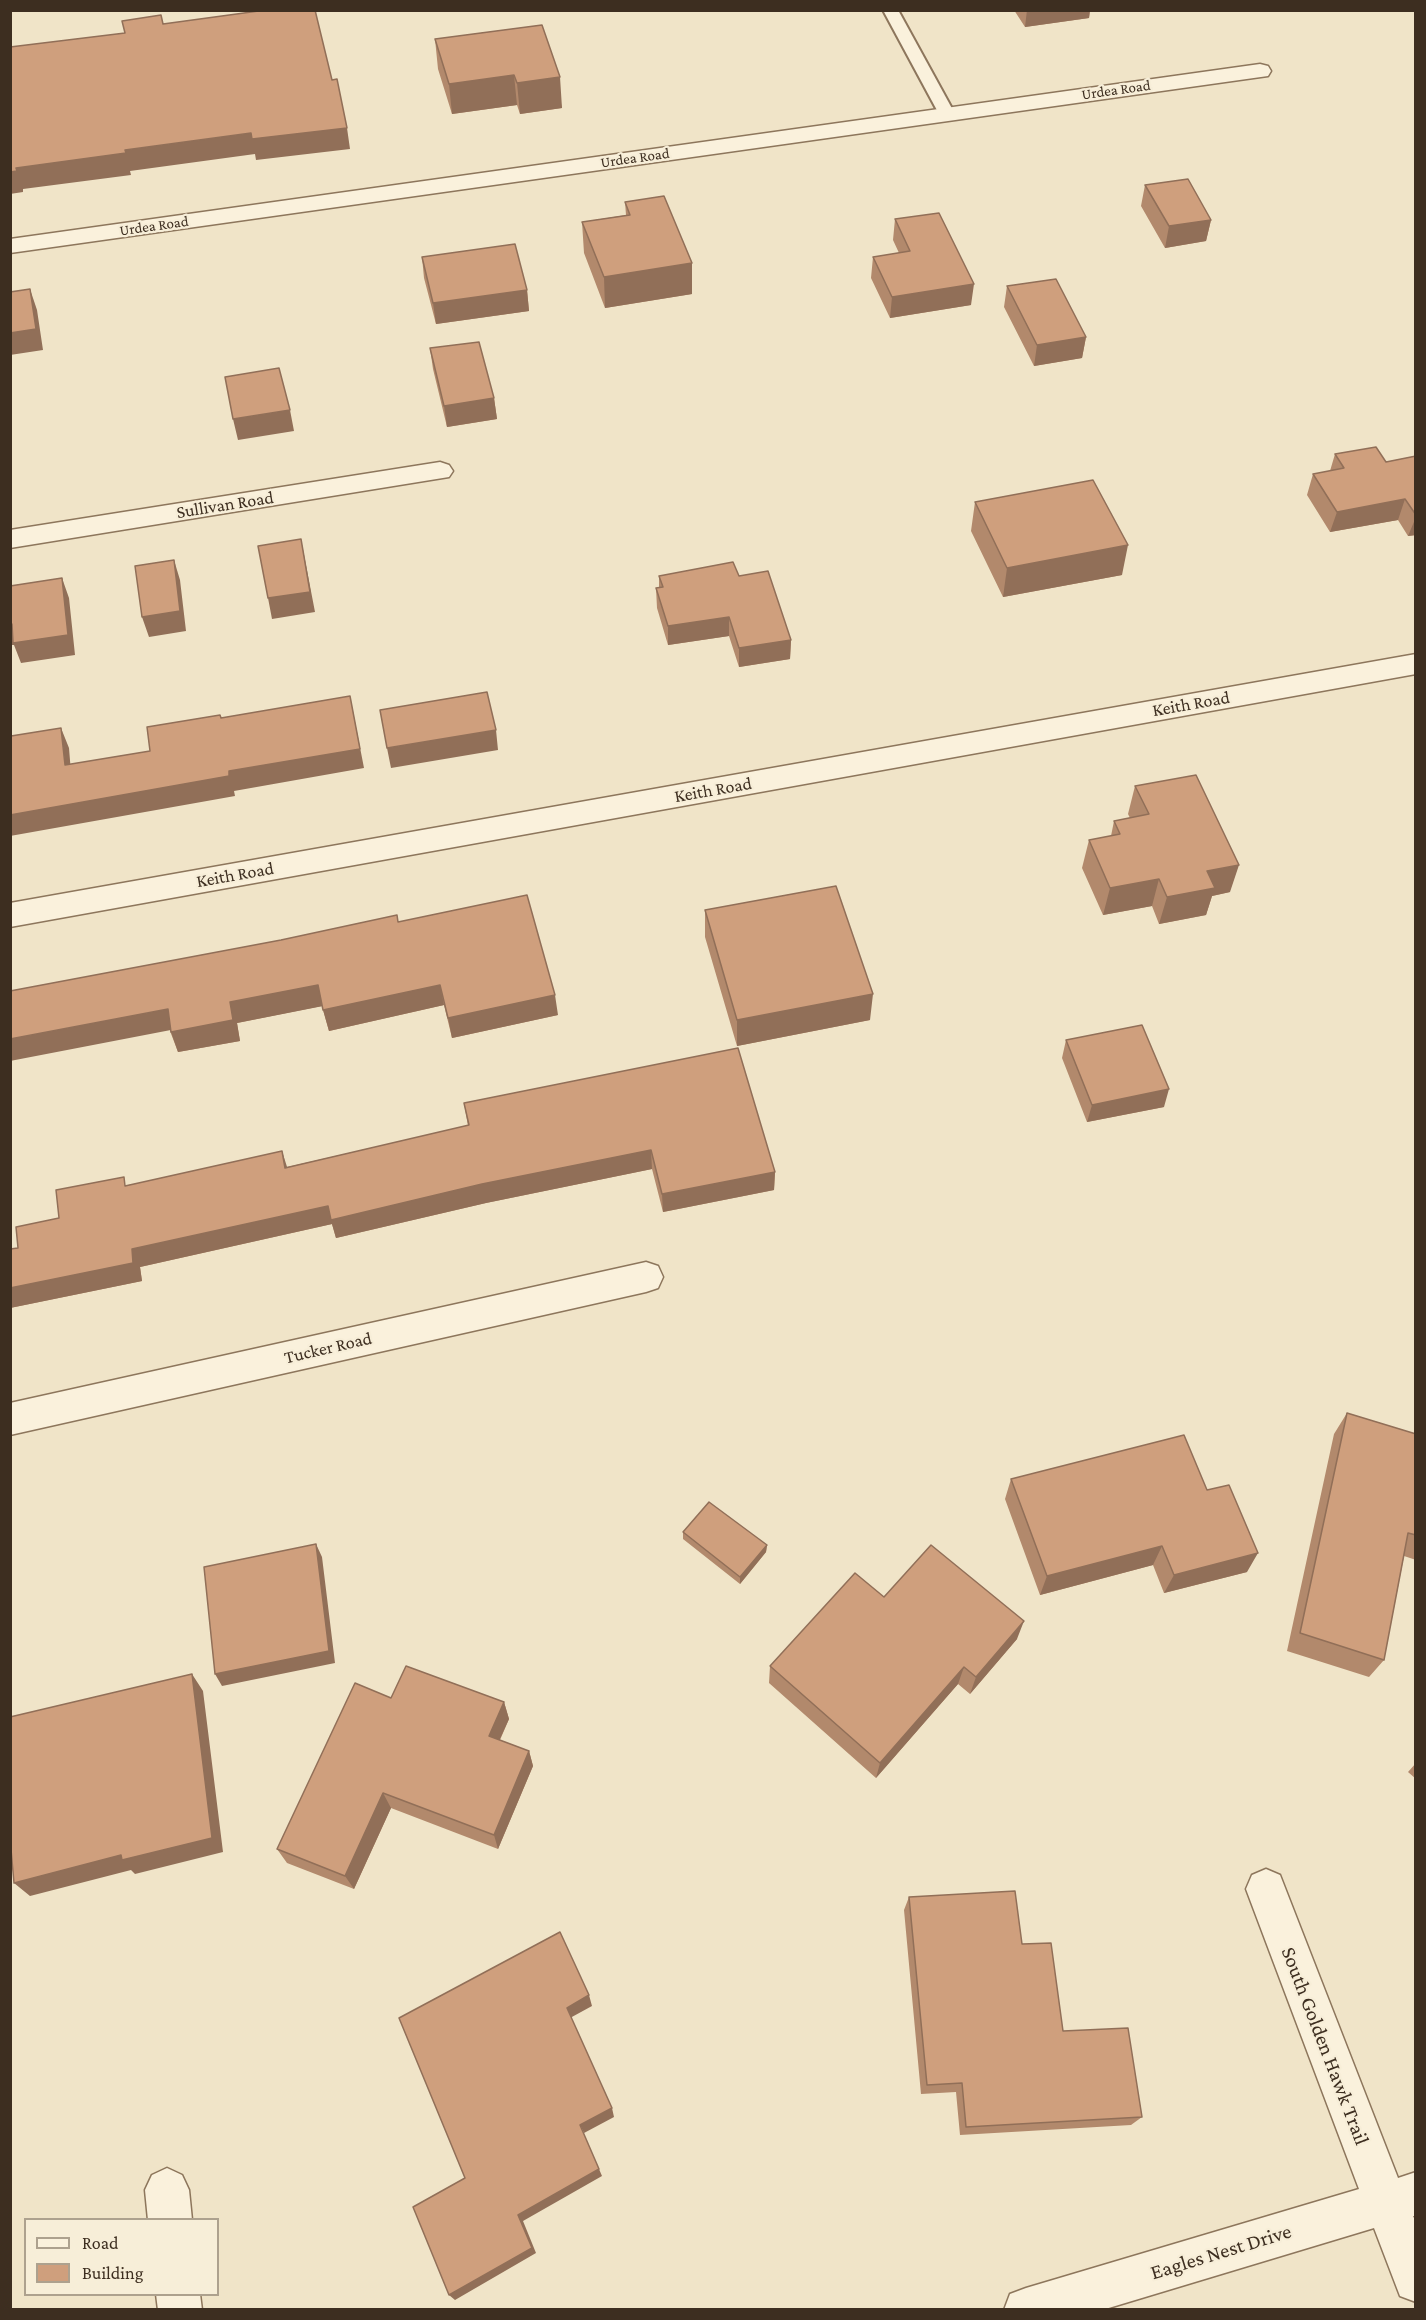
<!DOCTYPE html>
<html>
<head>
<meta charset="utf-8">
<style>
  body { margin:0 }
  #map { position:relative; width:1426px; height:2320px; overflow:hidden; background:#f0e4c8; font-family:"Crimson Pro",serif }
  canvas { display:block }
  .frame { position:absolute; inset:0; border:12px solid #3d2e20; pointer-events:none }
  .legend { position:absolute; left:24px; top:2218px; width:195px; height:78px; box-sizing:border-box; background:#f7eed8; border:2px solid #ada18e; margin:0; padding:8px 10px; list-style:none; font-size:18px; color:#3d2e20 }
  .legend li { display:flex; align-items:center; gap:12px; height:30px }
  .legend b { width:30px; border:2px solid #ada18e }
</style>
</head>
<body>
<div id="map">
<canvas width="1426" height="2320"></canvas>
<div class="frame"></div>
<ul class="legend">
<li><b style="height:8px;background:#faf1dc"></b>Road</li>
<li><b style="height:16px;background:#cf9f7d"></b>Building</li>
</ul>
</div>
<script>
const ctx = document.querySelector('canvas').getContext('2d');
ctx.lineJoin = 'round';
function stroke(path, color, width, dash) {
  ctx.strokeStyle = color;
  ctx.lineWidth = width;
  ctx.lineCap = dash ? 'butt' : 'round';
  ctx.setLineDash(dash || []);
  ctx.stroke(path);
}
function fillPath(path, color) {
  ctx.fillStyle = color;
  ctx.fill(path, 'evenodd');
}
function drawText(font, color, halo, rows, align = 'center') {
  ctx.font = font + ' "Crimson Pro",serif';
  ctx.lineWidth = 4.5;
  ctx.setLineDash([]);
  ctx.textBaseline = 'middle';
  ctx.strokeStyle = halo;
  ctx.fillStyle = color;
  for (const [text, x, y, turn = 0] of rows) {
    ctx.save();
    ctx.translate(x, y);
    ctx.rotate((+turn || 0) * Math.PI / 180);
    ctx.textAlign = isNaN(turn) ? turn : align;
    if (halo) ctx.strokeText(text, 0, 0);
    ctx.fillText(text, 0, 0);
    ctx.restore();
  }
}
const service = new Path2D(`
  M 883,10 L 898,10 L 955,114 L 952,117 L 942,117 L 939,114 Z`);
const minor = new Path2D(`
  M 1260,64 L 1268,66 L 1271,71 L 1268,76 L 10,253 L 10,239 Z
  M 440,462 L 449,465 L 453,471 L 449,477 L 10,548 L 10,530 Z
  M 1416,654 L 1416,674 L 10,927 L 10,903 Z
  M 646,1262 L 658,1266 L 663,1277 L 658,1288 L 646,1292 L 10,1435 L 10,1403 Z
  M 1266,1869 L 1280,1875 L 1398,2178 L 1416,2172 L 1416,2216 L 1413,2216 L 1416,2222 L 1416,2302 L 1400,2296 L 1374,2228 L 1102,2310 L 1004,2310 L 1010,2294 L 1026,2288 L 1359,2189 L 1246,1889 L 1252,1875 Z
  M 167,2168 L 182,2175 L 189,2190 L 192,2220 L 148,2220 L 145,2190 L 152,2175 Z
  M 156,2294 L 200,2294 L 202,2310 L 158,2310 Z`);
stroke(service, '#8d765c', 4);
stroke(minor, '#8d765c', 3);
fillPath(service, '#faf1dc');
fillPath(minor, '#faf1dc');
fillPath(new Path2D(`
  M 1014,10 L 1090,10 L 1089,18 L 1025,27 Z
  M 542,25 L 562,108 L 520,114 L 517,105 L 452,114 L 438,69 L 435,39 Z
  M 1145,185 L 1211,220 L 1206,241 L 1165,248 L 1141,206 Z
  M 625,202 L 692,263 L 692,294 L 605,308 L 584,253 L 582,222 L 626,215 Z
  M 895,219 L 971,305 L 890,318 L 871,278 L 873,257 L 899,253 L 893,240 Z
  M 422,257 L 527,290 L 529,311 L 436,324 L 424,278 Z
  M 1007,286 L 1086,337 L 1082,358 L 1034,366 L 1004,307 Z
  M 430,348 L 494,398 L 497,419 L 447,427 L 433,369 Z
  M 1335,454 L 1386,462 L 1416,456 L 1416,535 L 1408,536 L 1398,520 L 1330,532 L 1307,495 L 1313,474 L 1330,471 Z
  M 975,502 L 1122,575 L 1003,597 L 971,531 Z
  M 659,576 L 739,576 L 791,640 L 790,659 L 739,667 L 729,636 L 668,645 L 657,608 L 656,588 L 659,588 Z
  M 1135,786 L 1230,892 L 1212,896 L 1206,915 L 1159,924 L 1152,906 L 1103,915 L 1082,868 L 1089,840 L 1111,836 L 1114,821 L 1130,818 L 1128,814 Z
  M 705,910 L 870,1020 L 737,1046 L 705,937 Z
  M 398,922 L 558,1015 L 452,1038 L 444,1005 L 329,1031 L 322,1006 L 237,1023 L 240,1041 L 178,1052 L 170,1031 Z
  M 1066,1040 L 1164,1107 L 1087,1122 L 1062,1058 Z
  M 464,1103 L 775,1172 L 774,1190 L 663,1212 L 652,1169 L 486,1203 L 336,1238 L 332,1224 L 140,1267 L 142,1281 L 10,1308 L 10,1249 L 18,1248 L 59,1218 L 128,1185 L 287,1167 L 468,1126 Z
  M 1347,1413 L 1416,1434 L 1416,1560 L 1404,1556 L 1384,1660 L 1369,1677 L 1287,1651 L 1334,1434 Z
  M 1011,1479 L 1207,1490 L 1247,1572 L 1164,1593 L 1153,1565 L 1040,1595 L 1005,1499 Z
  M 683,1532 L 767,1545 L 766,1552 L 740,1584 L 683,1539 Z
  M 884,1597 L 1017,1639 L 970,1694 L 958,1684 L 876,1778 L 769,1683 L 770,1666 Z
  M 391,1698 L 504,1702 L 509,1719 L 500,1740 L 529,1751 L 533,1766 L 498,1849 L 391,1808 L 354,1889 L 287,1863 L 277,1849 Z
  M 1416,1763 L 1416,1779 L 1408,1772 Z
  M 909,1897 L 1022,1944 L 1063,2031 L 1142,2117 L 1131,2125 L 960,2135 L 956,2092 L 921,2094 L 904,1910 Z`), '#b2896c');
fillPath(new Path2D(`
  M 1027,10 L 1090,10 L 1089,18 L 1025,27 Z
  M 514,75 L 517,105 L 452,114 L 449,84 Z
  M 560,77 L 562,108 L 520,114 L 517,83 Z
  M 347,128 L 350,149 L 256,160 L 255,154 L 130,171 L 131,175 L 23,189 L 23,192 L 10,194 L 10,172 L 16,168 L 125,150 L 251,133 Z
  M 1211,220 L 1206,241 L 1165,248 L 1169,226 Z
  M 692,263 L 692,294 L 605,308 L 604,277 Z
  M 974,284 L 971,305 L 890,318 L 892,297 Z
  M 30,289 L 37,310 L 43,350 L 10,355 L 10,333 Z
  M 527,290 L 529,311 L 436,324 L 433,303 Z
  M 1086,337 L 1082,358 L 1034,366 L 1037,345 Z
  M 494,398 L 497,419 L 447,427 L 444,406 Z
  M 290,410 L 294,431 L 238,440 L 233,419 Z
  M 1405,499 L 1398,520 L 1330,532 L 1337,512 Z
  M 1416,517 L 1416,535 L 1408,536 Z
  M 301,539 L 315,612 L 272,619 L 268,598 Z
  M 1128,545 L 1122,575 L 1003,597 L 1007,568 Z
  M 174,560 L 180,580 L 186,631 L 149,637 L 142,617 Z
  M 62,578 L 69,598 L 75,655 L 21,663 L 14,645 L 10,645 L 10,624 Z
  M 729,617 L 729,636 L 668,645 L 668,626 Z
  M 791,640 L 790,659 L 739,667 L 739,648 Z
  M 350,696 L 364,768 L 234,791 L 235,796 L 10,836 L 10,815 L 229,771 Z
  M 61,728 L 69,748 L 72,785 L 65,765 Z
  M 496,730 L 498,750 L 391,768 L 387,748 Z
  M 1239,865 L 1230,892 L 1212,896 L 1206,915 L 1159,924 L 1167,897 L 1207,871 Z
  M 1159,879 L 1152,906 L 1103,915 L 1110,888 Z
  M 318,985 L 323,1006 L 237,1023 L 240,1041 L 178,1052 L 171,1032 L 230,1002 Z
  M 440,985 L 444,1005 L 329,1031 L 323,1010 Z
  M 873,994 L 870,1020 L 737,1046 L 737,1020 Z
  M 555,995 L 558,1015 L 452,1038 L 448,1018 Z
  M 168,1009 L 176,1029 L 10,1061 L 10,1039 Z
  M 1169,1089 L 1164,1107 L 1087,1122 L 1092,1105 Z
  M 651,1150 L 652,1169 L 486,1203 L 336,1238 L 332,1224 L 140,1267 L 142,1281 L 10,1308 L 10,1288 L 132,1249 L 328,1206 L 482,1184 Z
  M 282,1151 L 288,1170 L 285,1168 Z
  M 775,1172 L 774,1190 L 663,1212 L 662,1194 Z
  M 316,1544 L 322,1557 L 335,1663 L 222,1686 L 215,1674 Z
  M 767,1545 L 766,1552 L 740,1584 L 740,1577 Z
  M 1162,1546 L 1153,1565 L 1040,1595 L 1047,1576 Z
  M 1258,1553 L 1247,1572 L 1164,1593 L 1174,1575 Z
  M 1024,1621 L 1017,1639 L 970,1694 L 976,1677 Z
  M 964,1667 L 958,1684 L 876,1778 L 880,1763 Z
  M 192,1674 L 203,1691 L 223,1852 L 135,1874 L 131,1870 L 30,1896 L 14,1883 Z
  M 504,1702 L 509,1719 L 494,1752 L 489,1736 Z
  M 529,1751 L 533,1766 L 498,1849 L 494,1835 Z
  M 383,1793 L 391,1808 L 354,1889 L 345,1876 Z
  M 589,1995 L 592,2006 L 570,2018 L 567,2008 Z
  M 612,2108 L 614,2117 L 584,2133 L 580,2125 Z
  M 599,2169 L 602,2176 L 523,2221 L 536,2253 L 455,2300 L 449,2295 L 518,2215 Z`), '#916f58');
const building = new Path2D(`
  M 266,10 L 315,10 L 332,80 L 337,79 L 347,128 L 252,139 L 251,133 L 125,150 L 126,153 L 16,168 L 17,171 L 10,172 L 10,47 L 125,33 L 122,21 L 161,15 L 163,24 Z
  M 542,25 L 560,77 L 517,83 L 514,75 L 449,84 L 435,39 Z
  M 1188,179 L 1211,220 L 1169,226 L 1145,185 Z
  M 664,196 L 692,263 L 604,277 L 582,222 L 630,215 L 625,202 Z
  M 939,213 L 974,284 L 892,297 L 873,257 L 910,251 L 895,219 Z
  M 515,244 L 527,290 L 433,303 L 422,257 Z
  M 1056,279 L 1086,337 L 1037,345 L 1007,286 Z
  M 30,289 L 36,329 L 10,333 L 10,292 Z
  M 479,342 L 494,398 L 444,406 L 430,348 Z
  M 279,368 L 290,410 L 233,419 L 225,377 Z
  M 1376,447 L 1386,462 L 1416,456 L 1416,515 L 1405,499 L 1337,512 L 1313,474 L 1344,468 L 1335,454 Z
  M 1093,480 L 1128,545 L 1007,568 L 975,502 Z
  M 301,539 L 310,592 L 268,598 L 258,546 Z
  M 174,560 L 180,611 L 142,617 L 135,566 Z
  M 733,562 L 739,576 L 768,571 L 791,640 L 739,648 L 729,617 L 668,626 L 656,588 L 663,587 L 659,576 Z
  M 62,578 L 68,635 L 13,643 L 12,624 L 10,624 L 10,586 Z
  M 487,692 L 496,730 L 387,748 L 380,710 Z
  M 350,696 L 360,749 L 229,771 L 229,776 L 10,815 L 11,736 L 61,728 L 65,765 L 150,751 L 147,727 L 220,715 L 221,718 Z
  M 1196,775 L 1239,865 L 1207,871 L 1215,888 L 1167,897 L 1159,879 L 1110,888 L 1089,840 L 1120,834 L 1114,821 L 1149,814 L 1135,786 Z
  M 836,886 L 873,994 L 737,1020 L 705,910 Z
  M 527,895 L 555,995 L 448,1018 L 440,985 L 323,1010 L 318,985 L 230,1002 L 233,1020 L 171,1032 L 168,1009 L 10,1039 L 10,991 L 281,940 L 397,915 L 398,922 Z
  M 1142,1025 L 1169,1089 L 1092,1105 L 1066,1040 Z
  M 738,1048 L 775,1172 L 662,1194 L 651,1150 L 482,1184 L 331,1220 L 328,1206 L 132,1249 L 133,1263 L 10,1288 L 10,1249 L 18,1248 L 16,1227 L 59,1218 L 56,1190 L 124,1177 L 125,1186 L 282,1151 L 285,1168 L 469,1125 L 464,1103 Z
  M 1347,1413 L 1416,1434 L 1416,1535 L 1408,1533 L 1384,1660 L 1300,1633 Z
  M 1184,1435 L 1207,1490 L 1229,1485 L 1258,1553 L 1174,1575 L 1162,1546 L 1047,1576 L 1011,1479 Z
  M 709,1502 L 767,1545 L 740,1577 L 683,1532 Z
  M 316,1544 L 329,1651 L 215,1674 L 204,1567 Z
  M 931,1545 L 1024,1621 L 976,1677 L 964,1667 L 880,1763 L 770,1666 L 855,1573 L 884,1597 Z
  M 406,1666 L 504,1702 L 489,1736 L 529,1751 L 494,1835 L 383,1793 L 345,1876 L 277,1849 L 355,1683 L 391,1698 Z
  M 192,1674 L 212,1838 L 122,1860 L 121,1855 L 14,1883 L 10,1838 L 10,1717 Z
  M 1015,1891 L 1022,1944 L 1051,1943 L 1063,2031 L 1128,2028 L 1142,2117 L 966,2127 L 962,2083 L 927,2085 L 909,1897 Z
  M 560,1932 L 589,1995 L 567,2008 L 612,2108 L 580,2125 L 599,2169 L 518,2215 L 532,2248 L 449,2295 L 413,2207 L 465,2178 L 399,2018 Z`);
fillPath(building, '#cf9f7d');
stroke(building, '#916f58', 1.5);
drawText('15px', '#3d2e20', '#f7eed8', [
  ["Urdea Road",1116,90,-8],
  ["Urdea Road",635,158,-8],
  ["Urdea Road",154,226,-8]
]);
drawText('18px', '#3d2e20', '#f7eed8', [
  ["Sullivan Road",225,505,-9],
  ["Keith Road",1191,704,-10],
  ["Keith Road",713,790,-10],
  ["Keith Road",235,875,-10],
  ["Tucker Road",328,1348,-13]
]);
drawText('21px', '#3d2e20', '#f7eed8', [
  ["South Golden Hawk Trail",1325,2046,69],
  ["Eagles Nest Drive",1221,2252,-17]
]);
</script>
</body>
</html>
